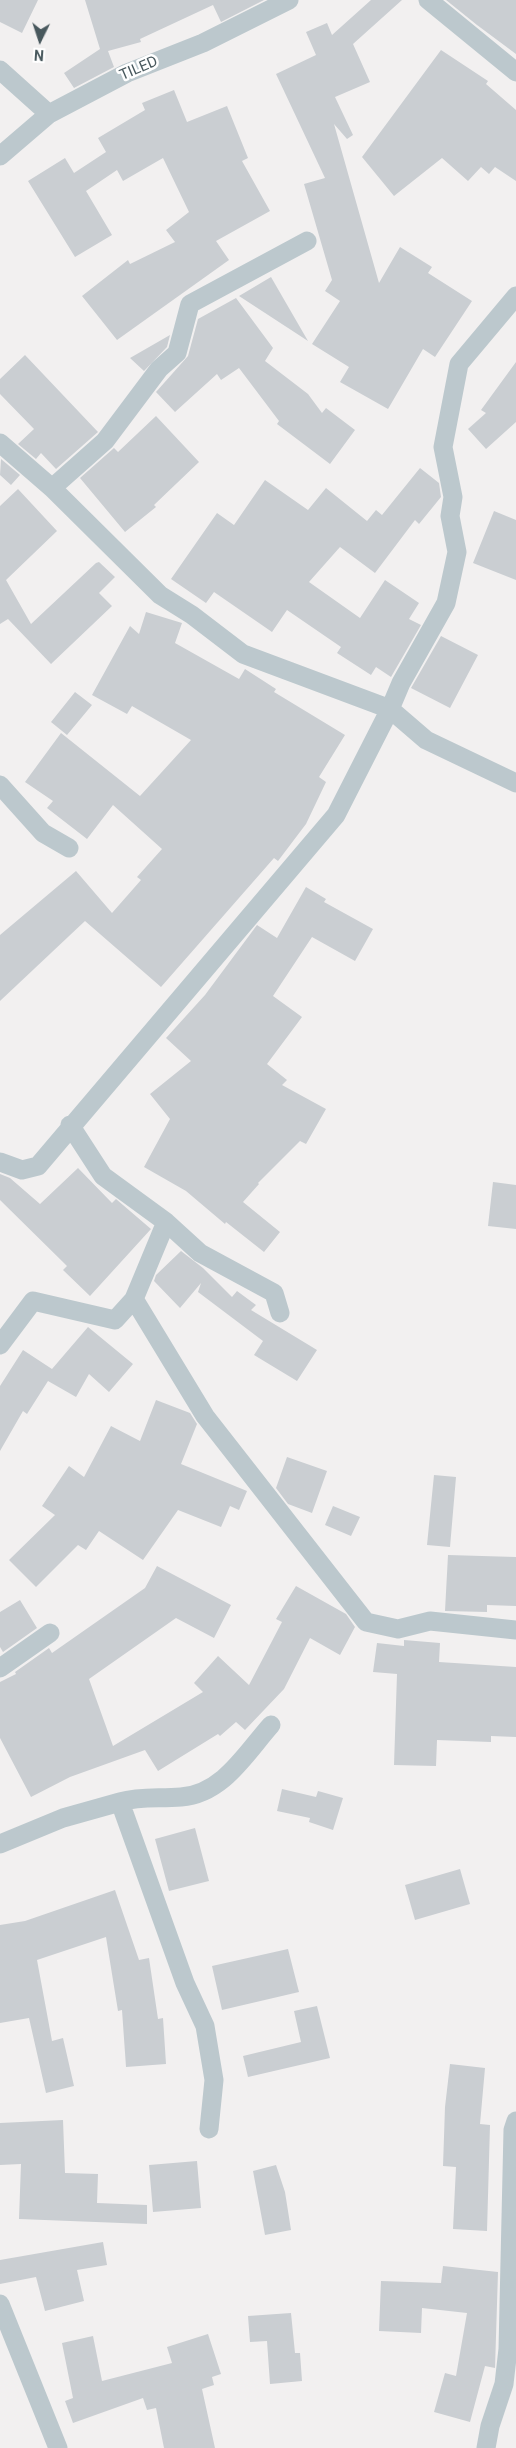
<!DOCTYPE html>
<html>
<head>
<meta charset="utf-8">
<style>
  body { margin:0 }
  #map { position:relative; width:516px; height:2448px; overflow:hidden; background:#f2f0f0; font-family:Roboto,sans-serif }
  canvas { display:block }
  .north { position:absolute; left:15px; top:15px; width:50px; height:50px; -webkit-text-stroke:4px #fff; paint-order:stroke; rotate:184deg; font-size:14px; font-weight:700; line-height:20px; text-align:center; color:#48585d }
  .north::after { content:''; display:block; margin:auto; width:18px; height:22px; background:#48585d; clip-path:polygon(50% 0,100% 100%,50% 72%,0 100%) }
</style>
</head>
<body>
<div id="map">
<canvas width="516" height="2448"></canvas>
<div class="north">N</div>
</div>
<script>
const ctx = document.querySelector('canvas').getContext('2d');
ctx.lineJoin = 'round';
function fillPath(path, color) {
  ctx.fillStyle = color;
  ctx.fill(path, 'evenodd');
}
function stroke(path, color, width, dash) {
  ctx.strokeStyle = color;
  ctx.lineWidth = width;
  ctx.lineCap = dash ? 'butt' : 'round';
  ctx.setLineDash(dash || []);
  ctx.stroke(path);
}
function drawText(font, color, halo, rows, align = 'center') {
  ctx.font = font + ' Roboto,sans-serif';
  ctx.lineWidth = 5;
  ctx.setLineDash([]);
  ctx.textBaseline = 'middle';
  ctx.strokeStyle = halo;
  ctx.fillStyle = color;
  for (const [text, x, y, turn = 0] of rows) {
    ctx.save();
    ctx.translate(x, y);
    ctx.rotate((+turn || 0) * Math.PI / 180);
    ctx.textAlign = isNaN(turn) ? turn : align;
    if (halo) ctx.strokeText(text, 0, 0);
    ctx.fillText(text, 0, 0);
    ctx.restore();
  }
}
fillPath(new Path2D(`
  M 0,0 L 38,0 L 22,33 L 0,22 Z
  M 85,0 L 264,0 L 221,22 L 213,5 L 140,39 L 141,42 L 108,51 L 114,67 L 74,88 L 64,73 L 100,49 Z
  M 371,0 L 402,0 L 353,44 L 370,82 L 335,97 L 353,135 L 347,139 L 334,124 L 379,283 L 400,247 L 432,267 L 428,273 L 472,301 L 435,357 L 423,349 L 388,409 L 340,382 L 349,367 L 312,344 L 340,301 L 325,291 L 332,280 L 304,184 L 325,178 L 276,74 L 316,55 L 306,32 L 327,23 L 332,35 Z
  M 446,0 L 516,0 L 516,54 L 477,25 Z
  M 441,50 L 488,81 L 486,84 L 516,110 L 516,181 L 495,167 L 489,174 L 481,167 L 468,181 L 442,158 L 394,196 L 362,157 Z
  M 174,90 L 187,122 L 227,106 L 248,158 L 242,161 L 270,211 L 216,241 L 229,260 L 117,340 L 82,296 L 128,260 L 130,264 L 175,242 L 166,230 L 189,212 L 163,158 L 123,181 L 117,170 L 86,191 L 112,235 L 75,257 L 28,181 L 65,158 L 74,173 L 106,152 L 98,138 L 145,110 L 142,103 Z
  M 271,277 L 308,341 L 239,296 Z
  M 236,298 L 273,348 L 265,361 L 308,394 L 322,413 L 326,408 L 355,430 L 330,464 L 277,424 L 279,421 L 239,368 L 221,380 L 217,374 L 175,412 L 156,392 L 188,356 L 198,319 Z
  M 170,335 L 167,347 L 144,371 L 130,358 Z
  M 25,355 L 98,432 L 56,469 L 41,453 L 36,459 L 18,444 L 34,429 L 0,394 L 0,379 Z
  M 516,362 L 516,422 L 486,449 L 468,429 L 486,413 L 481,410 Z
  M 156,416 L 199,462 L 154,505 L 156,507 L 125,532 L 80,478 L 114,448 L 118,452 Z
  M 1,459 L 20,475 L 11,485 L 0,475 Z
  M 420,468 L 439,483 L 441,497 L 419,524 L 415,520 L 375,573 L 340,547 L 309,582 L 360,618 L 385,580 L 419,603 L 409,619 L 421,625 L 391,677 L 376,667 L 371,675 L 337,653 L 341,647 L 287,610 L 272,632 L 214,592 L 206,603 L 171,579 L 217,513 L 234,525 L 265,480 L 308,510 L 326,488 L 367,521 L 376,510 L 382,515 Z
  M 18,489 L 57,531 L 6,580 L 31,624 L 96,563 L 99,562 L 115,577 L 99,593 L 112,606 L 51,664 L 8,619 L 0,624 L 0,506 Z
  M 494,511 L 516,520 L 516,580 L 473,563 Z
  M 146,612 L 182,623 L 175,643 L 239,679 L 245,669 L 276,689 L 274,692 L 345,735 L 319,777 L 326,782 L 306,824 L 278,861 L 274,858 L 161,987 L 85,921 L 0,1001 L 0,935 L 76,871 L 112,913 L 141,880 L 137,877 L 162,849 L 113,805 L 87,839 L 47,808 L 53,801 L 25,782 L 61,733 L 140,796 L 191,740 L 132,706 L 127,714 L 92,695 L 130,626 L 139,634 Z
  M 441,636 L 478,655 L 450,708 L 411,688 Z
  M 75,692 L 92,705 L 67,735 L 51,722 Z
  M 306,887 L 326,899 L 324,902 L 373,929 L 355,961 L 312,937 L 273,996 L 302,1017 L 267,1064 L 287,1080 L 282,1085 L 326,1109 L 306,1144 L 300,1141 L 258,1183 L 259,1184 L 243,1202 L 280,1232 L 264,1252 L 226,1222 L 225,1224 L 186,1191 L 144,1167 L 170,1119 L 150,1094 L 191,1061 L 166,1038 L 205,995 L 257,925 L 277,938 Z
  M 78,1168 L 112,1203 L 116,1199 L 151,1229 L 90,1296 L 63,1270 L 67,1266 L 0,1200 L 0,1174 L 10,1178 L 40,1204 Z
  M 493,1182 L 516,1185 L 516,1229 L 488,1226 Z
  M 181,1251 L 203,1268 L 232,1297 L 237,1291 L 256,1305 L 251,1310 L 317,1350 L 297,1381 L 254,1355 L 263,1341 L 198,1292 L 201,1283 L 180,1308 L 154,1281 L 156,1275 Z
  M 88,1327 L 133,1364 L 109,1392 L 89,1374 L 76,1397 L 48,1381 L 27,1414 L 23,1411 L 0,1451 L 0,1386 L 23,1350 L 52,1369 Z
  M 156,1400 L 190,1413 L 197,1424 L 181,1464 L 247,1491 L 239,1510 L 230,1506 L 221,1527 L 178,1510 L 143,1560 L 99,1531 L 86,1550 L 78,1545 L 36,1587 L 9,1560 L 55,1515 L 42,1506 L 69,1466 L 84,1477 L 111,1426 L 140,1441 Z
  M 287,1457 L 327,1471 L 312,1513 L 288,1504 L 276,1488 Z
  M 434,1475 L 456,1477 L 450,1547 L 427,1545 Z
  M 333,1506 L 360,1517 L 351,1536 L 325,1525 Z
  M 448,1555 L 516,1557 L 516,1606 L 487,1605 L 487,1612 L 445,1611 Z
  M 157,1566 L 231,1605 L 214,1638 L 176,1618 L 89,1679 L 113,1746 L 203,1692 L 194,1683 L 218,1656 L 249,1685 L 282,1622 L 276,1619 L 296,1586 L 346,1614 L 355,1627 L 340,1655 L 310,1638 L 284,1689 L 245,1730 L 236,1722 L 220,1736 L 218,1734 L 158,1771 L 145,1750 L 70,1777 L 31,1797 L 0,1738 L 0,1682 L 16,1674 L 15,1672 L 49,1648 L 52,1653 L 145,1588 Z
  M 20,1600 L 37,1628 L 3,1652 L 0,1647 L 0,1612 Z
  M 404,1640 L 440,1643 L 439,1662 L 516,1667 L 516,1737 L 491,1736 L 491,1742 L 437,1740 L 436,1766 L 394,1765 L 397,1674 L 373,1672 L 377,1643 L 404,1646 Z
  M 282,1789 L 316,1797 L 318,1791 L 343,1798 L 333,1830 L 309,1822 L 310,1818 L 277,1811 Z
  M 195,1828 L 209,1881 L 169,1891 L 155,1839 Z
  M 460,1869 L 470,1904 L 415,1920 L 405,1885 Z
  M 115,1890 L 139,1960 L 149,1958 L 158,2019 L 163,2018 L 166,2064 L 126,2067 L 122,2010 L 118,2011 L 106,1937 L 37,1960 L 52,2041 L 63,2038 L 74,2086 L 46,2093 L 29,2018 L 0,2023 L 0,1925 L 25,1921 Z
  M 288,1949 L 299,1992 L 222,2010 L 212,1966 Z
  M 317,2006 L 330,2058 L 248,2077 L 243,2056 L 301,2042 L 294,2011 Z
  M 450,2064 L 485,2068 L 480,2124 L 490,2125 L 487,2231 L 453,2229 L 456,2167 L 443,2166 L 445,2107 Z
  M 63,2120 L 65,2173 L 98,2174 L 97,2203 L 147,2205 L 147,2224 L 19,2219 L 21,2164 L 0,2165 L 0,2123 Z
  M 197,2161 L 201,2208 L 153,2212 L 149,2165 Z
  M 276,2165 L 285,2192 L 291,2230 L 265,2235 L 253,2171 Z
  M 103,2242 L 107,2265 L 77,2270 L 84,2301 L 45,2311 L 36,2277 L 0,2284 L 0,2260 Z
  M 443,2266 L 498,2272 L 495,2368 L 485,2366 L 470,2422 L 434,2412 L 445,2373 L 456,2376 L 467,2313 L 422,2308 L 421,2333 L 379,2331 L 381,2281 L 441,2283 Z
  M 291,2313 L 295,2353 L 300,2353 L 302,2381 L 270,2384 L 267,2341 L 250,2342 L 248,2316 Z
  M 208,2334 L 221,2374 L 212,2377 L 214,2385 L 202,2389 L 215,2448 L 164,2448 L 156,2408 L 147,2410 L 143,2398 L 73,2423 L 65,2401 L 73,2398 L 62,2343 L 93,2336 L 102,2381 L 172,2363 L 167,2347 Z`), '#caced2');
stroke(new Path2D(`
  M 428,0 L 516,72
  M 0,70 L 49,114
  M 0,156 L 49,114 L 127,73 L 203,43 L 289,0
  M 0,443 L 52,488 L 160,595 L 192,615 L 243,654 L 390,709 L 426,740 L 516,783
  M 52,488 L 105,441 L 159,369 L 177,353 L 190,304 L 307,241
  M 0,785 L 43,833 L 69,848
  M 70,1125 L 103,1176 L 166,1222 L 200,1253 L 274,1293 L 280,1313
  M 0,1162 L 22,1170 L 38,1166 L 336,815 L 390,709 L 401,683 L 446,603 L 457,552 L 450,516 L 453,497 L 443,447 L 459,364 L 516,296
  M 166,1222 L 134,1299 L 205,1416 L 366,1622 L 398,1629 L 430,1621 L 516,1630
  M 0,1345 L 33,1301 L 115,1320 L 134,1299
  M 0,1668 L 50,1633
  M 120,1802 C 141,1796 159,1799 181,1797 C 223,1794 246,1753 271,1725
  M 0,1844 L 63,1818 L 120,1802 L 185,1983 L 205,2026 L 214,2080 L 209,2129
  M 0,2304 L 58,2448
  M 486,2448 L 490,2426 L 504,2384 L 508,2349 L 513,2130 L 516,2121`), '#bcc8cd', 19);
drawText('15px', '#48585d', '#fff', [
  ["TILED",139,69,-23]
]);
</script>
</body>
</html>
